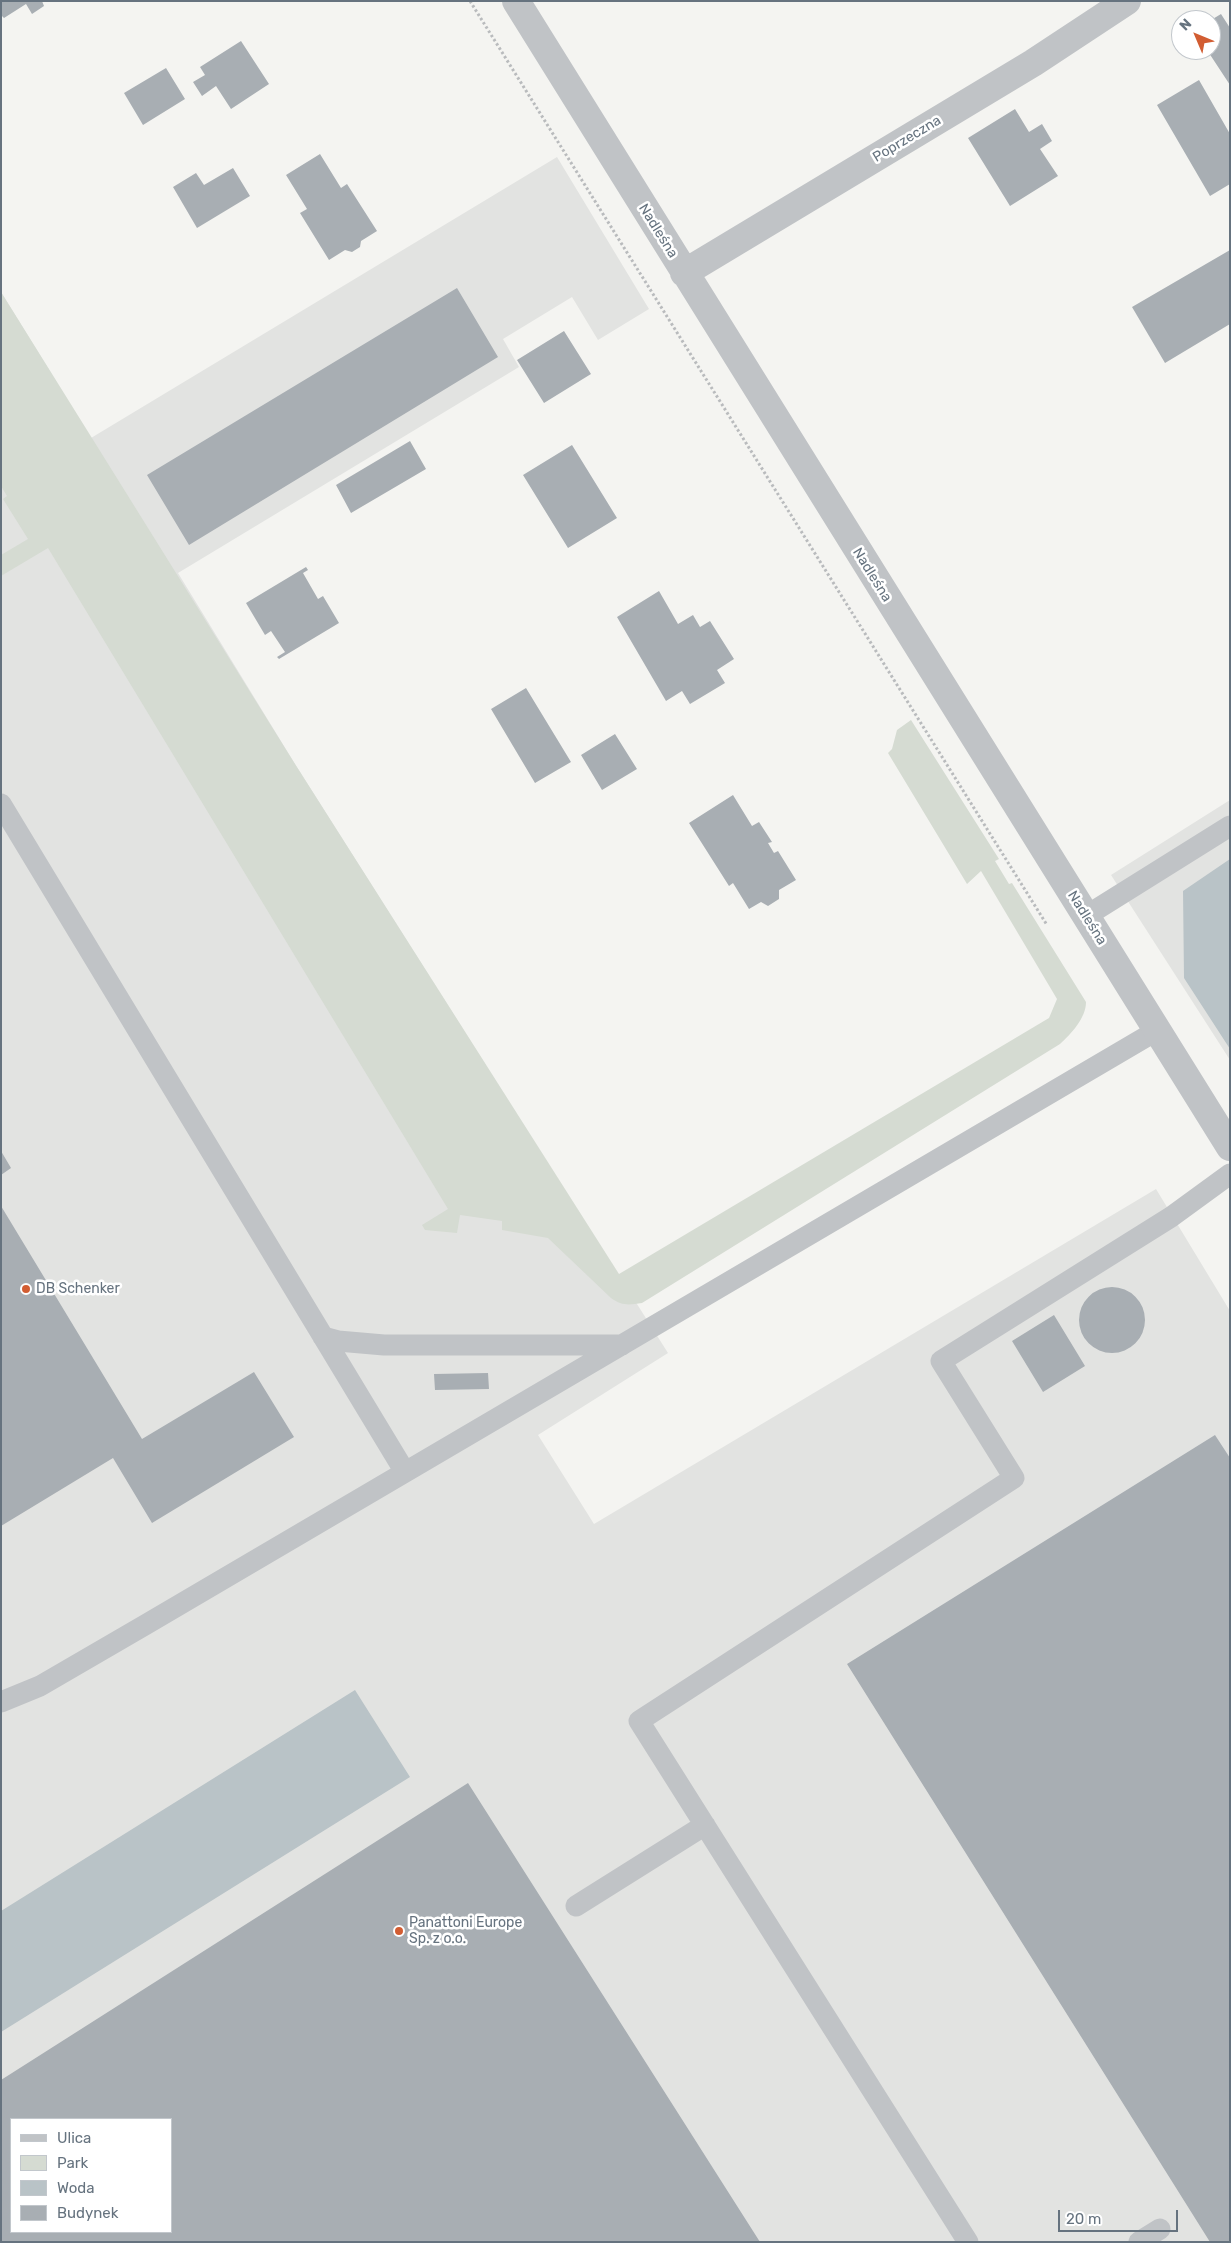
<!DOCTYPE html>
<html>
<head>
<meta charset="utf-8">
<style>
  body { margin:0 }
  #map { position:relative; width:1231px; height:2243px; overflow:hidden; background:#f4f4f1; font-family:Rubik,sans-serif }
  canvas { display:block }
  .frame { position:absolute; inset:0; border:2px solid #66737f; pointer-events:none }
  .legend { position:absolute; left:10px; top:2118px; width:162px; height:115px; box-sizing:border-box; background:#fff; border:1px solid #c2c7cc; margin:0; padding:6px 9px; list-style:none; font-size:15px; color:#66737f }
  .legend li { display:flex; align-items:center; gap:10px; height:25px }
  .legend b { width:25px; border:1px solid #c2c7cc }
  .north { position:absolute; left:1171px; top:10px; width:50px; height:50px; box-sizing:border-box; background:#fff; border:1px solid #c2c7cc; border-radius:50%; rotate:315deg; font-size:14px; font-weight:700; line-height:20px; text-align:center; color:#66737f }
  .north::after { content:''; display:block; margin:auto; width:18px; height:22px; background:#d25d32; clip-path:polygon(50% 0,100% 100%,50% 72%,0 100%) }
  .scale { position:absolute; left:1058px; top:2210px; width:120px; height:22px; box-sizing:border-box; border:2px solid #66737f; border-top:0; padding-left:6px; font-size:15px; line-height:18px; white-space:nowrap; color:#66737f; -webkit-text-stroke:4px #fff; paint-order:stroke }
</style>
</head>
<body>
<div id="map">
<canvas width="1231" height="2243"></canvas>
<div class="frame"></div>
<ul class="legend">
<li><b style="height:6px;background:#c0c3c6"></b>Ulica</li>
<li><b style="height:14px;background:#d5dbd2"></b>Park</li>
<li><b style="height:14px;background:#b9c3c7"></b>Woda</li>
<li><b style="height:14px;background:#a8aeb3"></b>Budynek</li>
</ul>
<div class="north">N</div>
<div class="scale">20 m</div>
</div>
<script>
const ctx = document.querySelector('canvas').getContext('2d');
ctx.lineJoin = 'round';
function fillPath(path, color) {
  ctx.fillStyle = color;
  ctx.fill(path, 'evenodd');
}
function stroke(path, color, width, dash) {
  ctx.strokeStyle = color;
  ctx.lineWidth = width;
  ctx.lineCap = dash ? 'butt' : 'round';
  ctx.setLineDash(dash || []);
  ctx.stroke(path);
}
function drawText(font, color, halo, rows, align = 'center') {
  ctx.font = font + ' Rubik,sans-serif';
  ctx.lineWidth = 5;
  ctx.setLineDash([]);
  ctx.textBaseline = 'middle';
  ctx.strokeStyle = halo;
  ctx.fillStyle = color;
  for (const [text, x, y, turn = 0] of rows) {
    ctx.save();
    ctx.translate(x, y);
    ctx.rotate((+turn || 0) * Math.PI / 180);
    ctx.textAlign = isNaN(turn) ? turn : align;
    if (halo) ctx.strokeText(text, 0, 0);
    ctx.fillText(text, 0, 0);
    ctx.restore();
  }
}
fillPath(new Path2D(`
  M 557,157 L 649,309 L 598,340 L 572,297 L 503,339 L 519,367 L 178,573 L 295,764 L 668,1353 L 538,1435 L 594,1524 L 1156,1189 L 1230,1311 L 1230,2242 L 1,2242 L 1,292 L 91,438 ZM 11,2119 L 171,2119 L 171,2232 L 11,2232 Z
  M 1230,800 L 1230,1060 L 1111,875 Z`), '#e2e3e1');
fillPath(new Path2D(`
  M 1,292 L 295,764 L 619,1274 L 1049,1018 L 1057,999 L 981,871 L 967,884 L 888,753 L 892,749 L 897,730 L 911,720 L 999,859 L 995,861 L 1009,884 L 1012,883 L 1086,1002 C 1086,1018 1071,1034 1060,1044 L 642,1303 C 629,1305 622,1306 611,1298 L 548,1238 L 502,1230 L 502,1221 L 460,1215 L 457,1233 L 425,1230 L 422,1225 L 448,1209 L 48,548 L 1,576 L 1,555 L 28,539 L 3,499 L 7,496 L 1,486 Z`), '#d5dbd2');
fillPath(new Path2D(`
  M 1230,859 L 1230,1049 L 1184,978 L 1183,891 Z
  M 355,1690 L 410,1777 L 1,2032 L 1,1911 Z`), '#b9c3c7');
fillPath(new Path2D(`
  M 1,1 L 42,1 L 44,6 L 32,14 L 26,4 L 4,18 L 1,15 Z
  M 1221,14 L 1230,28 L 1230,85 L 1207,50 L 1211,50 L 1211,20 Z
  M 241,41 L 269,84 L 231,109 L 216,86 L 202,96 L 193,82 L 205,75 L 200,67 Z
  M 166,68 L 185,99 L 143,125 L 124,93 Z
  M 1199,80 L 1230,134 L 1230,184 L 1210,196 L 1157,105 Z
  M 1015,109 L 1029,132 L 1042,124 L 1052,141 L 1040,149 L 1058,176 L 1010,206 L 968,138 Z
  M 320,154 L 341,188 L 347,184 L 377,231 L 361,241 L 360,247 L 352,252 L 345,250 L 329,260 L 300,213 L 307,209 L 286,175 Z
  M 233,168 L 250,196 L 197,228 L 173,187 L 196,173 L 204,185 Z
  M 1230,250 L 1230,324 L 1165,363 L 1132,307 Z
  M 457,288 L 498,357 L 189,545 L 147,475 Z
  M 564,331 L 591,374 L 544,403 L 517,360 Z
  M 410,441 L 426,469 L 351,513 L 336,485 Z
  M 572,445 L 617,518 L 568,548 L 523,475 Z
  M 306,567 L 308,570 L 303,573 L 318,599 L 323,596 L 339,623 L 279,659 L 277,657 L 285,652 L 271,631 L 265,635 L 246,603 Z
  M 659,591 L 678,624 L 693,615 L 700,627 L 710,621 L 734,659 L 717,670 L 725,683 L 690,704 L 682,691 L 666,701 L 617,617 Z
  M 526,688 L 571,762 L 535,783 L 491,709 Z
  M 615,734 L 637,769 L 602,790 L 581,755 Z
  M 733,795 L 752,826 L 759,822 L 772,842 L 768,843 L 774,853 L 778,851 L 796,880 L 779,890 L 779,899 L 768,906 L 761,902 L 749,909 L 733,883 L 729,886 L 689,823 Z
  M 1,1151 L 11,1168 L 1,1175 Z
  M 1,1206 L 142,1439 L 254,1372 L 294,1437 L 152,1523 L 113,1458 L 1,1526 Z
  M1079 1320a33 33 0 1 1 66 0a33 33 0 1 1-66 0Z
  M 1054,1315 L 1085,1366 L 1043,1392 L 1012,1341 Z
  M 488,1373 L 489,1389 L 435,1390 L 434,1374 Z
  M 1215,1435 L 1230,1458 L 1230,2242 L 1210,2242 L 847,1664 Z
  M 468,1783 L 760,2242 L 1,2242 L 1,2080 ZM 11,2119 L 171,2119 L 171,2232 L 11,2232 Z`), '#a8aeb3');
stroke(new Path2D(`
  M 470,1 L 1047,925`), '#b9bbbd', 3, [2.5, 2.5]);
stroke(new Path2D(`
  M 1,804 L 405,1472
  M 1086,916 L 1230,826
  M 323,1337 L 338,1341 L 384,1345 L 622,1345
  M 1,1702 L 40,1686 L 145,1625 L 1156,1031
  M 576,1906 L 705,1825
  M 968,2242 L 639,1721 L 1014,1478 L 941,1361 L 1171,1217 L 1230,1174
  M 1139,2242 L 1160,2229`), '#c0c3c6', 21);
stroke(new Path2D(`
  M 516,1 L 1230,1147
  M 684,273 L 1033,63 L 1127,1`), '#c0c3c6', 28);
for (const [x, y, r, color] of [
  [26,1289,5,"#d25d32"],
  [399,1931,5,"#d25d32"]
]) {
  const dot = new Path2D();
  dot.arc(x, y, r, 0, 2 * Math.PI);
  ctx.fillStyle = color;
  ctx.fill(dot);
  stroke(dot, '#fff', 2);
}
drawText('14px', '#66737f', '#fff', [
  ["Poprzeczna",907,139,-31],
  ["Nadleśna",658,231,58],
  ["Nadleśna",872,575,58],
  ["Nadleśna",1087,918,58]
]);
drawText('14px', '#66737f', '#fff', [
  ["DB Schenker",36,1289],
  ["Panattoni Europe",409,1923],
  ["Sp. z o.o.",409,1939]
], 'left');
</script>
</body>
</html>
